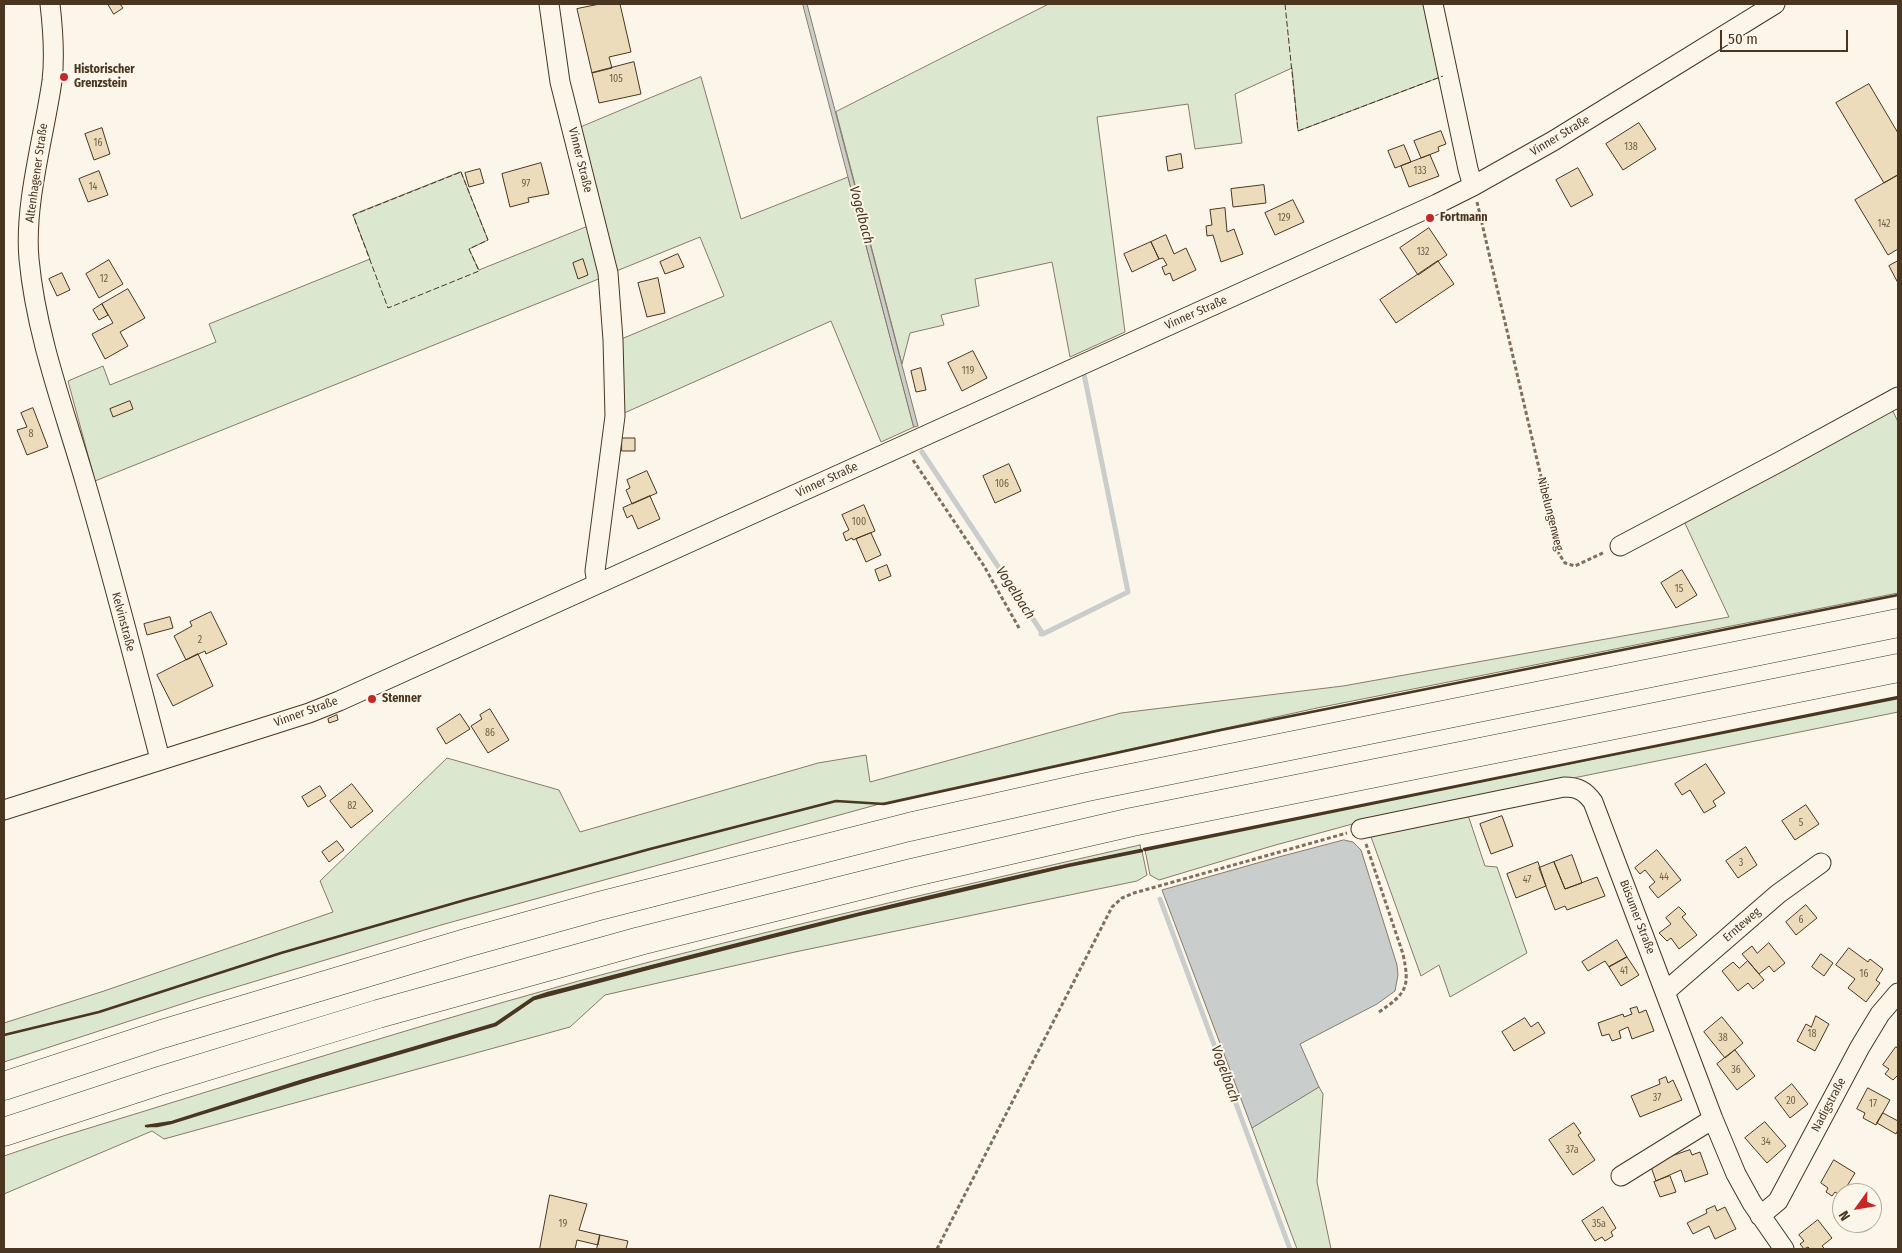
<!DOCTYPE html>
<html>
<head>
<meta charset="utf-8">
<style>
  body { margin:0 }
  #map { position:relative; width:1902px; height:1253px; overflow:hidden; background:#fbf6e9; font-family:"Fira Sans Condensed",sans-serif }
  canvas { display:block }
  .frame { position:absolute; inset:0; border:5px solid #4a3520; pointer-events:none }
  .north { position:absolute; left:1832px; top:1183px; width:50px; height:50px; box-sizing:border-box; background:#fbf6e9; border:1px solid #b4a999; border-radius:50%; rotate:238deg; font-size:14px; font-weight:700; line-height:20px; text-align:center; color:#4a3520 }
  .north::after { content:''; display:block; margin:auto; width:18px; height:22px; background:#c62828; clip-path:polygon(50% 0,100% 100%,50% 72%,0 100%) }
  .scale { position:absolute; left:1720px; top:30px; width:128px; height:22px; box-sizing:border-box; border:2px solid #4a3520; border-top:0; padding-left:6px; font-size:15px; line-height:18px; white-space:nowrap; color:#4a3520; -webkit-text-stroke:4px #fbf6e9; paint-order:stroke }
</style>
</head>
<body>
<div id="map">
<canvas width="1902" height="1253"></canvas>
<div class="frame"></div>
<div class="north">N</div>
<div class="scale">50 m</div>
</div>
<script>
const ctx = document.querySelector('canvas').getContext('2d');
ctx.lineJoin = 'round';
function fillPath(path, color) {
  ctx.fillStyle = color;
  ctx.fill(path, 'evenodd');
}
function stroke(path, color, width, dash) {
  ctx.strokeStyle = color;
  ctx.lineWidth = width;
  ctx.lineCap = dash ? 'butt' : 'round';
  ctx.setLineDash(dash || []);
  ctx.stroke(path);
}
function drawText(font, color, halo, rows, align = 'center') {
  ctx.font = font + ' "Fira Sans Condensed",sans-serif';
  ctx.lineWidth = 4;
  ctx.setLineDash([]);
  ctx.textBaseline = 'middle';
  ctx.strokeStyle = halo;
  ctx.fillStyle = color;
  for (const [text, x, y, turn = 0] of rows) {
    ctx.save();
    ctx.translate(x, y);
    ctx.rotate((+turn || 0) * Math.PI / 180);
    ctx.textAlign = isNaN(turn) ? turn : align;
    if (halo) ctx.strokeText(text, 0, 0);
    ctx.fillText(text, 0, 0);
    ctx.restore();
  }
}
const green = new Path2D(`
  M 1049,4 L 1428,4 L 1443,76 L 1298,131 L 1292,68 L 1235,94 L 1242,143 L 1195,149 L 1188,104 L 1097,117 L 1125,332 L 1070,357 L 1052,262 L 975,279 L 979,306 L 941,315 L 944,325 L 910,333 L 902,364 L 836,112 Z
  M 701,77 L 741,219 L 848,177 L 914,427 L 881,442 L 831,321 L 622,414 L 619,340 L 724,296 L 700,237 L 614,272 L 579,128 Z
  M 461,172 L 488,240 L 469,249 L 479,270 L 588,226 L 601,278 L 95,481 L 68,381 L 103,366 L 110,385 L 216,342 L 209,324 L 370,259 L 353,215 Z
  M 1892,409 L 1898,422 L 1898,593 L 1317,708 L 883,803 L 441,925 L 203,997 L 4,1062 L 4,1023 L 104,991 L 333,912 L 320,881 L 447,758 L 559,790 L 580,832 L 818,763 L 866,755 L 870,782 L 1121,713 L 1343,686 L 1729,617 L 1683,519 Z
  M 1898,698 L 1898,712 L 1367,820 L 1272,846 L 1159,880 L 1150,875 L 1145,850 Z
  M 1468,815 L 1485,866 L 1497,867 L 1527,953 L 1450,997 L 1439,965 L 1421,976 L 1370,834 Z
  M 1140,845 L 1141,850 L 1068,864 L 888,906 L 650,966 L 548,993 L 533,998 L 495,1024 L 304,1080 L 172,1122 L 147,1127 L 171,1123 L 319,1077 L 496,1025 L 534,999 L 651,968 L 858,915 L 1068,866 L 1142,851 L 1147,875 L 1137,881 L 795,952 L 605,995 L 570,1027 L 164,1139 L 152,1131 L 4,1194 L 4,1156 L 60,1137 C 257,1077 454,1013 653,961 C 815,919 977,882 1140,845 Z
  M 1319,1087 L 1323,1094 L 1317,1182 L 1331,1249 L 1297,1249 L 1252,1128 Z`);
fillPath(green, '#dce7d0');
stroke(green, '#887966', 1);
const water = new Path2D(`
  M 803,4 L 807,4 L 918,426 L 914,427 Z
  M 1344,840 L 1353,842 L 1361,850 L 1397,965 L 1398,975 L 1395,991 L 1377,1004 L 1300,1044 L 1319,1087 L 1252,1128 L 1162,890 L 1275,858 Z`);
fillPath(water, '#c9cecd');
stroke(water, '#887966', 1);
stroke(new Path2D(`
  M 922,452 L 1043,634 L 1041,634
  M 1043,634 L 1128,592 L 1084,374
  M 1160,899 L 1290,1249`), '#c9cecd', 5);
const building = new Path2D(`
  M 108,4 L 120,4 L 123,8 L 114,14 Z
  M 600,4 L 620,4 L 631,52 L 609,57 L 612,68 L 592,73 L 577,9 Z
  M 634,62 L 641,94 L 599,103 L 592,73 Z
  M 1869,84 L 1898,133 L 1898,175 L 1884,183 L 1836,103 Z
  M 1639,123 L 1656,149 L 1623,170 L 1606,144 Z
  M 102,128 L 110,154 L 94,160 L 85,134 Z
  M 1441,131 L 1446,144 L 1438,147 L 1439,151 L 1421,158 L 1414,141 Z
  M 1404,145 L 1411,162 L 1395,168 L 1388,151 Z
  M 1181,154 L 1183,168 L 1168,171 L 1166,157 Z
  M 1430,155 L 1439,176 L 1409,187 L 1401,166 Z
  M 541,163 L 549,194 L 528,198 L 529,202 L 510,207 L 502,174 Z
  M 1578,168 L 1593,195 L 1571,207 L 1556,180 Z
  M 480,169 L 484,183 L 469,187 L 465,173 Z
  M 99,171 L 108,195 L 88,202 L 79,179 Z
  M 1898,175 L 1898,249 L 1888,255 L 1855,200 Z
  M 1264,185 L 1266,203 L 1233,207 L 1231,189 Z
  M 1293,200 L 1304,222 L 1275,235 L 1265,213 Z
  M 1225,208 L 1227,232 L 1234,229 L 1243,254 L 1221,262 L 1213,235 L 1207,236 L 1206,226 L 1212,225 L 1210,210 Z
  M 1429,228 L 1447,255 L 1418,275 L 1400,248 Z
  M 1166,235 L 1174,254 L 1186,248 L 1196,270 L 1173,281 L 1170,273 L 1165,275 L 1162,267 L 1167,265 L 1163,258 L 1159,259 L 1151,242 Z
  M 1151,242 L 1159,259 L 1132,272 L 1124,254 Z
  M 678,254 L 684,267 L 665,274 L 660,262 Z
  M 583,259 L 588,275 L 578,279 L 573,263 Z
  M 109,260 L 123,284 L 99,298 L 86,274 Z
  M 1438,261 L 1454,284 L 1396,323 L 1380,300 Z
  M 1898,261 L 1898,283 L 1889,266 Z
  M 62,273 L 70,290 L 57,296 L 49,279 Z
  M 658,278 L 665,313 L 647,317 L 638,283 Z
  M 128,289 L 145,318 L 120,332 L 128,346 L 105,359 L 92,334 L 113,323 L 102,304 Z
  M 102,304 L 108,315 L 99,320 L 93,310 Z
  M 973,351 L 987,378 L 962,391 L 948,363 Z
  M 921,368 L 926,390 L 916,392 L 911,371 Z
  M 130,401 L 133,409 L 113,417 L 110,409 Z
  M 33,408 L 48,447 L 27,455 L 17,430 L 27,427 L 21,413 Z
  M 622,438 L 635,438 L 635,451 L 622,451 Z
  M 1009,464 L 1021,491 L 995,503 L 983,476 Z
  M 647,471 L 657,493 L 632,504 L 626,490 L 630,488 L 627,480 Z
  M 650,496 L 660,519 L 638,529 L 632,515 L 627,518 L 623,508 Z
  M 864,505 L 875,531 L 853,540 L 852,538 L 846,541 L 843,533 L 849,530 L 842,515 Z
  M 871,533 L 881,555 L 866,562 L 856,539 Z
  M 887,565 L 891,576 L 879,581 L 875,570 Z
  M 1682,570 L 1697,595 L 1676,608 L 1661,583 Z
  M 211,612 L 227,644 L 206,654 L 205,651 L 186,660 L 174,636 L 192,626 L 190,622 Z
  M 170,617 L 173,628 L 147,635 L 144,624 Z
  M 198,654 L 213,686 L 173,706 L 157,675 Z
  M 490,709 L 509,740 L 488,753 L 471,726 L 482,719 L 480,715 Z
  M 460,714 L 470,729 L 446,744 L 437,729 Z
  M 337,715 L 338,720 L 329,723 L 328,719 Z
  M 1706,764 L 1725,793 L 1713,801 L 1716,806 L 1704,813 L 1690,790 L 1682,795 L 1675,784 Z
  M 352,784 L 373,811 L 351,828 L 330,801 Z
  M 320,786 L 326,796 L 308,807 L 302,797 Z
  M 1806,805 L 1819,824 L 1795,840 L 1782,821 Z
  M 1502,816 L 1513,846 L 1491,854 L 1480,824 Z
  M 337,841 L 344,850 L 329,862 L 322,852 Z
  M 1746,847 L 1757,865 L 1738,878 L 1726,861 Z
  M 1657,850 L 1681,880 L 1658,898 L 1649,887 L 1655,882 L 1645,870 L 1640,874 L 1635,868 Z
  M 1572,855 L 1582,883 L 1565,889 L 1554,862 Z
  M 1538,862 L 1546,886 L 1516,898 L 1507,874 Z
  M 1554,862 L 1565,889 L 1597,877 L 1605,896 L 1567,910 L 1565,906 L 1555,910 L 1539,868 Z
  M 1806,905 L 1817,918 L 1796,935 L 1786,922 Z
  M 1679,907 L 1686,914 L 1682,917 L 1697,935 L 1679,949 L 1671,938 L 1667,941 L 1659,933 L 1671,924 L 1666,918 Z
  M 1617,940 L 1627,957 L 1609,967 L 1605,961 L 1588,971 L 1582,962 Z
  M 1769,943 L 1785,963 L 1774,972 L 1769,966 L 1759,974 L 1742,954 L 1752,946 L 1757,953 Z
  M 1849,948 L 1868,962 L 1870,959 L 1883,969 L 1876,980 L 1880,983 L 1866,1002 L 1848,988 L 1855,979 L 1836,965 Z
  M 1821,954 L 1833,963 L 1824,976 L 1812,967 Z
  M 1627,957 L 1639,975 L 1621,986 L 1609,967 Z
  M 1748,961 L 1764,980 L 1753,989 L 1748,983 L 1738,991 L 1722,971 L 1733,962 L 1739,968 Z
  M 1637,1007 L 1639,1013 L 1646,1010 L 1654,1031 L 1632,1039 L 1628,1027 L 1619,1031 L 1621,1038 L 1612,1041 L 1609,1034 L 1602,1036 L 1598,1023 L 1623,1014 L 1624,1017 L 1632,1014 L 1630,1009 Z
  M 1816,1016 L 1829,1024 L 1815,1051 L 1797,1041 L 1806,1024 L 1811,1027 Z
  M 1722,1017 L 1743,1043 L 1725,1058 L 1704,1032 Z
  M 1525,1018 L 1531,1027 L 1538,1022 L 1545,1033 L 1514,1051 L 1502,1032 Z
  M 1896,1047 L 1898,1048 L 1898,1077 L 1897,1076 L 1893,1080 L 1885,1074 L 1889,1069 L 1883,1065 Z
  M 1735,1050 L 1755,1076 L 1737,1090 L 1717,1064 Z
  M 1666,1077 L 1668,1083 L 1673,1080 L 1682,1100 L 1640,1117 L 1631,1096 L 1660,1084 L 1659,1080 Z
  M 1792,1084 L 1808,1104 L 1790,1118 L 1775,1098 Z
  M 1868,1088 L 1890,1100 L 1876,1125 L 1863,1118 L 1865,1113 L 1857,1109 Z
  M 1883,1113 L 1898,1121 L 1898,1130 L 1896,1134 L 1877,1123 Z
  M 1765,1122 L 1786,1146 L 1767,1163 L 1745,1138 Z
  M 1574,1123 L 1581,1133 L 1578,1135 L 1595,1160 L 1573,1175 L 1549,1140 Z
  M 1690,1150 L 1692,1155 L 1700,1152 L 1708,1174 L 1685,1182 L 1681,1170 L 1656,1181 L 1650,1164 Z
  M 1834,1160 L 1855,1173 L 1841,1196 L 1835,1192 L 1832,1196 L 1826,1192 L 1828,1188 L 1821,1183 Z
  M 1670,1176 L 1676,1192 L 1660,1197 L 1654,1182 Z
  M 550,1195 L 587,1204 L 579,1230 L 600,1235 L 598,1245 L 577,1240 L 575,1249 L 540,1249 Z
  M 1715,1206 L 1717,1211 L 1725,1207 L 1736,1229 L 1715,1239 L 1709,1226 L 1693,1234 L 1687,1223 L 1707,1213 L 1706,1210 Z
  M 1603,1207 L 1616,1228 L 1611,1232 L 1613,1236 L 1605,1241 L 1602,1237 L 1595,1241 L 1582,1221 Z
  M 1818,1220 L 1832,1238 L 1822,1246 L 1825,1249 L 1810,1249 L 1808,1247 L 1804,1249 L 1800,1244 L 1804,1241 L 1799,1235 Z
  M 600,1235 L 628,1241 L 626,1249 L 597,1249 Z`);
fillPath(building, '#ecdcbc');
stroke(building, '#4a3520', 1);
const minor = new Path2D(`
  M 50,4 C 53,30 55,56 52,81 C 44,137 24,204 29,259 C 36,335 64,409 85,481 C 112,573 136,667 160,759
  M 549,4 L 560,82 L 608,273 L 613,340 L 615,416 L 595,571 L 597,584
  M 1433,4 L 1468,169 L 1473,186
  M 1620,546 L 1781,461 L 1898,397
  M 4,810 L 309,713 L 339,701 L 1437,204 L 1473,186 L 1553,141 L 1775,4
  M 1361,829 L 1564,787 C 1578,787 1585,791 1593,802 L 1713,1119 L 1736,1174 L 1752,1203 L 1784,1249
  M 1666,991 L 1778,894 L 1821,863
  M 1621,1176 L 1713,1119
  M 1760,1216 L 1778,1201 L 1860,1047 L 1880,1014 L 1898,993`);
const highway = new Path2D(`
  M 4,1086 L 162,1034 L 466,943 L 599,906 L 909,827 L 1087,787 L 1898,623
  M 4,1132 L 159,1081 L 378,1014 L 640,941 L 911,873 L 1132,822 L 1898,668`);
stroke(minor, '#4a3520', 21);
stroke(highway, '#4a3520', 29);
stroke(new Path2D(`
  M 1477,202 L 1559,554 L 1565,563 L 1575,566 L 1605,552
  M 913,460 L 984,566 L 1019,628
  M 1366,844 L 1403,954 C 1410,987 1407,993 1379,1012
  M 937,1249 L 1112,907 L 1122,898 L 1134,893 L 1347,833`), '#7f6f5c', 3, [4, 2.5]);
stroke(minor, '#fbf6e9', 19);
stroke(highway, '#fbf6e9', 28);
stroke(new Path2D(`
  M 1285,4 L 1298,131 L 1443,76
  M 461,172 L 488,240 L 469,249 L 479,271 L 388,308 L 353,215 Z`), '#4a3520', 1, [6, 2.5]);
stroke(new Path2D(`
  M 1898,697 L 1586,760 L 1898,698
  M 1586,760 L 1145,850 L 1144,849 Z
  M 1141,850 L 1142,851 L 1068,866 L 858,915 L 651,968 L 534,999 L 496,1025 L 319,1077 L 171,1123 L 157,1126 L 146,1126 L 172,1122 L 304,1080 L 495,1024 L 533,998 L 548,993 C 745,942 942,890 1141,850 Z
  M 4,1035 L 99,1012 L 281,953 L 465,900 L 650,849 L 836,801 L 884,804 L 1221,730 L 1898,595`), '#4a3520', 2.5);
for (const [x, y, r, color] of [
  [64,77,5,"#c62828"],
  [1430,218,5,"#c62828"],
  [372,699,5,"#c62828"]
]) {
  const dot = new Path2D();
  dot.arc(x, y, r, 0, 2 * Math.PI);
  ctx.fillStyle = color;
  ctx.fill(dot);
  stroke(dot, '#fbf6e9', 2);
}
drawText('10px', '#725f47', null, [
  ["105",616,79],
  ["16",98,143],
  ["138",1631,147],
  ["133",1420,171],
  ["97",526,184],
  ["14",93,187],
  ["129",1284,218],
  ["142",1884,224],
  ["132",1423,252],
  ["12",104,279],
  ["119",968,371],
  ["8",31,434],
  ["106",1002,484],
  ["100",859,522],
  ["15",1679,589],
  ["2",200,640],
  ["86",490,733],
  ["82",352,806],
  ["5",1801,823],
  ["3",1741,863],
  ["44",1664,877],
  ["47",1527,880],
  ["6",1801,920],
  ["41",1624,971],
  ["16",1864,974],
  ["18",1812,1034],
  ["38",1723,1038],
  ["36",1736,1070],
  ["37",1657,1098],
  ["20",1791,1101],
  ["17",1873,1104],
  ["34",1766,1142],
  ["37a",1572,1150],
  ["19",563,1224],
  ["35a",1599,1224]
]);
drawText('bold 12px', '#4a3520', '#fbf6e9', [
  ["Historischer",74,70],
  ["Grenzstein",74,84],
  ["Fortmann",1440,218],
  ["Stenner",382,699]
], 'left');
drawText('12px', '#4a3520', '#fbf6e9', [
  ["Vinner Straße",1560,136,-31],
  ["Vinner Straße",580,160,76],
  ["Altenhagener Straße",37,173,-82],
  ["Vinner Straße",1196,313,-24],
  ["Vinner Straße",827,480,-25],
  ["Nibelungenweg",1550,514,76],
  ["Kelvinstraße",123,622,75],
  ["Vinner Straße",306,712,-20],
  ["Büsumer Straße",1637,917,69],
  ["Ernteweg",1742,925,-41],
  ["Nadigstraße",1829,1105,-62]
]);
drawText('italic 14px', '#4a3520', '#fbf6e9', [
  ["Vogelbach",861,215,75],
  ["Vogelbach",1015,593,57],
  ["Vogelbach",1225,1074,70]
]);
</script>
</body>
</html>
